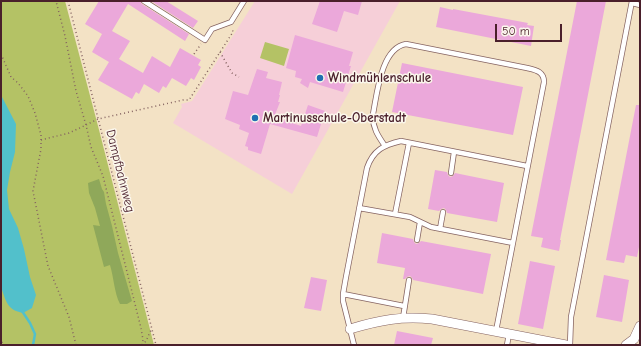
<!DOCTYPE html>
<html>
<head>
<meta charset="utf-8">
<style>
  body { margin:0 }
  #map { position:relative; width:641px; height:346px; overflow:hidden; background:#f3e2c5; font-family:"Comic Neue",sans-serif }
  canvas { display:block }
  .frame { position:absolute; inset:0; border:2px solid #4a1f2b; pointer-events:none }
  .scale { position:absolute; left:495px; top:24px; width:67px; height:18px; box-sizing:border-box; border:2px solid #4a1f2b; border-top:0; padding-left:5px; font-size:12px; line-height:14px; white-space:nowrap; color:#4a1f2b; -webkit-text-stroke:3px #fbf7ec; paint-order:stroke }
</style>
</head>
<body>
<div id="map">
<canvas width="641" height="346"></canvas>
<div class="frame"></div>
<div class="scale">50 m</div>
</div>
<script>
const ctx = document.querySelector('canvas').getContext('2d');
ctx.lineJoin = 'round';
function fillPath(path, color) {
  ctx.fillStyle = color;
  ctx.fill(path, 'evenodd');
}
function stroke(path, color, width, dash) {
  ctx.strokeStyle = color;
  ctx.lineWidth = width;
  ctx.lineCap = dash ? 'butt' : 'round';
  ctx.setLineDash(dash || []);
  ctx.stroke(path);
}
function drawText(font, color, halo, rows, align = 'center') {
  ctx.font = font + ' "Comic Neue",sans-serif';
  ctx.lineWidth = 3;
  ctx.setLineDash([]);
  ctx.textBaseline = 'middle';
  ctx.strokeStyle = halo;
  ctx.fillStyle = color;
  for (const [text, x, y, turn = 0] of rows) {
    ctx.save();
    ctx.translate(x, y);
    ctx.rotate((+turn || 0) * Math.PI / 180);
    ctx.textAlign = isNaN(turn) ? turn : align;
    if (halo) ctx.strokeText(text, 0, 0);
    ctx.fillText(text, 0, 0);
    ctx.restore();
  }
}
fillPath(new Path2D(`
  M 255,1 L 400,1 L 292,194 L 173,123 L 182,107 L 181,104 L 192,101 Z`), '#f6cfd8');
fillPath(new Path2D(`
  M 1,1 L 65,1 L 98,126 L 154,345 L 1,345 Z
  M 265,42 L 289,49 L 284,66 L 260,58 Z`), '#b4c265');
fillPath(new Path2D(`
  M 99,179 L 102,189 L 104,192 L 106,204 L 112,226 L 118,253 L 132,301 L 127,304 L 120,304 C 114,292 114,278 110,265 L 104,267 L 93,225 L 100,226 L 95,208 L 89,193 L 88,183 Z`), '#8fa85a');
fillPath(new Path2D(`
  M 1,95 L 16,124 L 15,152 L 10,172 L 7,190 L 9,209 L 18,228 L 24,249 L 30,277 L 36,295 L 32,308 L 23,313 C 7,310 6,301 1,287 Z`), '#52c0cb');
stroke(new Path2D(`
  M 22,311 L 30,323 L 35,334 L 33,345`), '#52c0cb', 2.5);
fillPath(new Path2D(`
  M 99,1 L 140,1 L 142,4 L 189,34 L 185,41 L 128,4 L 112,31 L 130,41 L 119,59 L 143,73 L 152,56 L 170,67 L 180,48 L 201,60 L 198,65 L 201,67 L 194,80 L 191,78 L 186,86 L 172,78 L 166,88 L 163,86 L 159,93 L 144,84 L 139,94 L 136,92 L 132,99 L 98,80 L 109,62 L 92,52 L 102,34 L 85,24 Z
  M 151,1 L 166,1 L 198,21 L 193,28 Z
  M 320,1 L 362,1 L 358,15 L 344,11 L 337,32 L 312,24 Z
  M 577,1 L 606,1 L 560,240 L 561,240 L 559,251 L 541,247 L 543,238 L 531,236 Z
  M 440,7 L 453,10 L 453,9 L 528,23 L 527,25 L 534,26 L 531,46 L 436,27 Z
  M 295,35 L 353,52 L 349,66 L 351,66 L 343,92 L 310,82 L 308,88 L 300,83 L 302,79 L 295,77 L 296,71 L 286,68 Z
  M 402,63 L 523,87 L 513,135 L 392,112 Z
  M 257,69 L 268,72 L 266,78 L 282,82 L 279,95 L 280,95 L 278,102 L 280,102 L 274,117 L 301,126 L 308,105 L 325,111 L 317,137 L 270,124 L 261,154 L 248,150 L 248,147 L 245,146 L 249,133 L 239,129 L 240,125 L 225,119 L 233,91 L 248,95 Z
  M 636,105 L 640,105 L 640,242 L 637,257 L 626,255 L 624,263 L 606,260 Z
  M 435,170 L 447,172 L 448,175 L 450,177 L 453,176 L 455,173 L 504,183 L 497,222 L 447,213 L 446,210 L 444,208 L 441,209 L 439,211 L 428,209 Z
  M 382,233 L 413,239 L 414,242 L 416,244 L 419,243 L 421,241 L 491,254 L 483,294 L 413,280 L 412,278 L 410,276 L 407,277 L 405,279 L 403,279 L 405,268 L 377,263 Z
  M 530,261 L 555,266 L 543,329 L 518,324 Z
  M 604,275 L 629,280 L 622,322 L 596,317 Z
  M 311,277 L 327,280 L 321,311 L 304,308 Z
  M 397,331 L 433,338 L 431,345 L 394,345 Z`), '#eba8da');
const lane = new Path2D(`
  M 144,1 L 205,40 L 212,29 L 231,22 L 244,1
  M 632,3 L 640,5
  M 385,146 C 378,136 372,127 373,114 C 377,94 381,48 406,44 L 527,68 C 535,70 544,71 544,82 L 496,331
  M 451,173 L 454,152
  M 359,208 L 410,217 L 431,227 L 513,243
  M 395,214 L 409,143
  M 440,229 L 443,212
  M 417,240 L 420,222
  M 343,294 L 404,306
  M 403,318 L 409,280
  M 354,345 L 343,301 L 343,294 L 346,277 L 367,168 C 373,150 384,145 401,141 L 527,166
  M 507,345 L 509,334
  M 570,345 L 571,317 L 632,1`);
const street = new Path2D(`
  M 350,329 C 380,320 401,316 432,319 L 566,345
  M 626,345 L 634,339 L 640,326`);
stroke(lane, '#856361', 6);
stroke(street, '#856361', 10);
stroke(new Path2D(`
  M 68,1 L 156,345
  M 220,52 L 232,73 L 239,77
  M 1,54 L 11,77 L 18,83 L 28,96 L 35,113 L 41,135 L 41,149 L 33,191 L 48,266 L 69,317 L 76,345
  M 194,54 L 201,44
  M 41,140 L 69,133 L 86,125 L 76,91 L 65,36 L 56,1
  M 1,338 L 3,345
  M 142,345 L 143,340 L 141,328 L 103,176 L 91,147 L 86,125 L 98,119 L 183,100 L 189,100 L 233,32 L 232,28
  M 142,345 L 146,341 L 151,330`), '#856361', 1.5, [1, 3]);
stroke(lane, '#fff', 4.5);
stroke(street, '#fff', 9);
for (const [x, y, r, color] of [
  [320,78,4,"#1f6fb2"],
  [255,118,4,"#1f6fb2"]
]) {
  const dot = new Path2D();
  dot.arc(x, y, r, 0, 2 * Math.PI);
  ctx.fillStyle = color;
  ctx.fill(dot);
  stroke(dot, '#fbf7ec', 1.5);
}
drawText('bold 13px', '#4a1f2b', '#fbf7ec', [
  ["Windmühlenschule",328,78],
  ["Martinusschule-Oberstadt",263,118]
], 'left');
drawText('13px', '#4a1f2b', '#fbf7ec', [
  ["Dampfbahnweg",120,171,76]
]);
</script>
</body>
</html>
